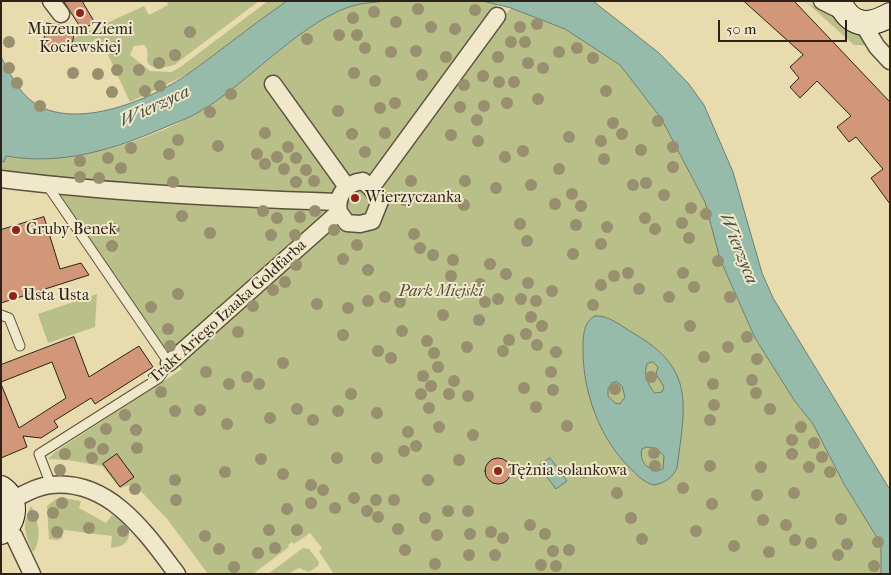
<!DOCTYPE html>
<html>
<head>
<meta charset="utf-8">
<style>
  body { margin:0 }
  #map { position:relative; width:891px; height:575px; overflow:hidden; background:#e8dbae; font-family:"IM FELL French Canon",serif }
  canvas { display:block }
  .frame { position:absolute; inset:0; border:2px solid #2d2119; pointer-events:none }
  .scale { position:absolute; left:718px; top:20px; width:129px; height:22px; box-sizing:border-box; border:2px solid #2d2119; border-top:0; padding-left:6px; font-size:15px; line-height:18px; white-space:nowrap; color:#2d2119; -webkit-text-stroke:4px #f0e8ca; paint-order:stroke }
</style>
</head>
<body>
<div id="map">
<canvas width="891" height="575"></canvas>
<div class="frame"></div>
<div class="scale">50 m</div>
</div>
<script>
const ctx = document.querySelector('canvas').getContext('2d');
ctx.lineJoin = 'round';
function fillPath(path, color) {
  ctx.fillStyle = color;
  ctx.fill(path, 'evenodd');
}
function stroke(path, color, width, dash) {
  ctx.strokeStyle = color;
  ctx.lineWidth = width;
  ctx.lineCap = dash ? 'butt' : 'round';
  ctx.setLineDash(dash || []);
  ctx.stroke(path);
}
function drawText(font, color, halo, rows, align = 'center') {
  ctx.font = font + ' "IM FELL French Canon",serif';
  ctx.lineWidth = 4;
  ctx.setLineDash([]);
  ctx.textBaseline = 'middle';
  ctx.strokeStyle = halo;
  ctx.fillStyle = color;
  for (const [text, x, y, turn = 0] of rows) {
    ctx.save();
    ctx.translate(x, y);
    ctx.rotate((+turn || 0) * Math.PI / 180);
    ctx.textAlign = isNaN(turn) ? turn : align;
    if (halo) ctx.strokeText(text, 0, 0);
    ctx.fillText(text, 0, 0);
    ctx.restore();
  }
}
fillPath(new Path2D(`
  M 167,1 L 259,1 L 174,65 C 167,67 150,71 147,61 C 147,58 148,53 147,49 L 144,45 L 134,46 L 130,55 L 150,71 L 171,72 L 179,68 L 268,1 L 287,1 L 188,74 L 130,102 L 103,44 L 94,41 L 71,52 L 74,38 L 144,6 L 149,15 L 168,5 Z
  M 386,1 L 483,1 L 497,5 L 494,9 L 507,13 L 511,8 L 565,29 L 620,65 L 661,118 L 705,202 L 720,259 L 755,338 L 794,400 L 813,424 L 844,484 L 881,544 L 881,574 L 334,574 L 319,552 L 322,548 L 310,533 L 294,544 L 292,542 L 288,545 L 289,547 L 253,574 L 208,574 L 168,520 L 134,484 L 120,488 L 102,466 L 68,460 L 48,459 L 55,452 L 182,369 L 144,320 L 59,193 L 1,172 L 1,161 L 4,162 L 5,156 C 65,166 147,143 199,112 C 247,85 306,15 360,4 C 368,3 377,2 386,1 Z
  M 805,1 L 858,33 L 869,45 L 854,45 Z
  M 97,294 L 95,327 L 48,343 L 38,314 Z
  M 63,498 L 81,501 L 79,508 L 106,523 L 112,515 C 130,520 139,546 111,548 L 112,536 L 64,530 L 62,538 L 58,540 L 49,539 L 47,506 L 56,499 Z
  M 31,506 C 38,518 43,540 33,552 C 24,534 22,523 31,506 Z
  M 303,548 L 309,549 L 319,562 L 318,566 L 309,572 L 299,568 L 288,574 L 268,574 Z`), '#b9bf88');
const water = new Path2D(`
  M 287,1 L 386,1 C 377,2 368,3 360,4 C 306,15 247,85 199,112 C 189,118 178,122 168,126 C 116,149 62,166 6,156 L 4,162 L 1,161 L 1,57 C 9,71 16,87 28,98 C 68,135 151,100 188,74 C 222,50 253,24 287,1 Z
  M 483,1 L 593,1 L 659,53 L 688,83 L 704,105 L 733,172 L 762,273 L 773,298 L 890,490 L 890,574 L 881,574 L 881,544 L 844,484 L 813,424 L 794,400 L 755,338 L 720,259 L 705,202 L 661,118 L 620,65 L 565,29 L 511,8 Z
  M 595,316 C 609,315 621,326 633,333 C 696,369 685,405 677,468 C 672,478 665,483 654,485 C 645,483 639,477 632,470 C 600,440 583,393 583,350 C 583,337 583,322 595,316 ZM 653,362 L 658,367 L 656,374 L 664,387 L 662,392 L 655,393 C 648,386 643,373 647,364 ZM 617,382 L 622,386 L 625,397 L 620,404 L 615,403 L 608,396 L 608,389 L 612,383 ZM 648,447 L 657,449 L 664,456 L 663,469 L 657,471 C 646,468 639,461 642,449 Z
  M 550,458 L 567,481 L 556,489 L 539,466 Z`);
fillPath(water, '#97bbaa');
stroke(water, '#6d7d70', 1);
const building = new Path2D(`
  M 64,1 L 82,1 L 95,23 L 82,29 Z
  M 744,1 L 794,1 L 890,102 L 890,204 L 871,178 L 883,169 L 856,137 L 849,142 L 837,127 L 851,116 L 817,81 L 800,98 L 790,87 L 799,78 L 790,67 L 803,55 Z
  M 47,23 L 75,28 L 71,52 L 43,47 Z
  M 44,217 L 60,269 L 81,263 L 89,275 L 1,303 L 1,230 Z
  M 74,337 L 89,377 L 139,346 L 153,367 L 95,404 L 91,398 L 54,421 L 58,427 L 41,438 L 23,436 L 27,447 L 1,458 L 1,384 L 19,428 L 66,398 L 52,362 L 1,382 L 1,365 Z
  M 117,454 L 134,477 L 120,487 L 103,464 Z
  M485 471a13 13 0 1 1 26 0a13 13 0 1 1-26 0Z`);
fillPath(building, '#d29678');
stroke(building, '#2d2119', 1);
const lane = new Path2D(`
  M 47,185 L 169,363 L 159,378 L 39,454 L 51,485
  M 1,315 L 9,318 L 20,346`);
const street = new Path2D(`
  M 51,1 L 61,14
  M 822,1 L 844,12
  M 863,24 L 877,47 L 890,61
  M 273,84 L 347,187
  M 1,179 C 113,193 225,198 337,202
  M 339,212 L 347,223 L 360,224 L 372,221 L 380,201 L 371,188
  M 169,363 L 339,212 C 336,196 345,183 363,181 L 371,188 L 497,16
  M 12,500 C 24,494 37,486 51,485 C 110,479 146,533 177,574
  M 7,528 L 14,536 L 32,574`);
const secondary = new Path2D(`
  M 839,1 C 850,26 867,28 890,15
  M 1,488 C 18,499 16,521 1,532`);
stroke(lane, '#5c503e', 11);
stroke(street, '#5c503e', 19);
stroke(secondary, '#2d2119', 26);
stroke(lane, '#f0e8ca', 9);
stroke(street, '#f0e8ca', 16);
stroke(secondary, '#f0e8ca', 24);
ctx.fillStyle = '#988f6e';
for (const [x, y] of [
  [418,9],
  [475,10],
  [374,12],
  [353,18],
  [396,22],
  [537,24],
  [431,27],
  [520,27],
  [455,29],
  [190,32],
  [339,35],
  [357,35],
  [307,39],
  [9,42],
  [511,42],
  [525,42],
  [115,47],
  [365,48],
  [577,48],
  [416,51],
  [391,52],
  [559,52],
  [175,55],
  [446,57],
  [498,57],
  [593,58],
  [159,63],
  [528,63],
  [9,68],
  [543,68],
  [117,70],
  [139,70],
  [73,73],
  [354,73],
  [98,74],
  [422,75],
  [483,76],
  [375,81],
  [499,82],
  [514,82],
  [17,83],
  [464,85],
  [160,86],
  [145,91],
  [606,91],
  [112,92],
  [231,94],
  [538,99],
  [395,103],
  [507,103],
  [40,106],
  [484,106],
  [460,107],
  [380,108],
  [338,111],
  [210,112],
  [477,120],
  [658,121],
  [613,123],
  [265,133],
  [385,133],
  [352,134],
  [622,134],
  [451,135],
  [569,137],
  [178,140],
  [478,141],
  [601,141],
  [218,146],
  [288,147],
  [673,147],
  [131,148],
  [641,150],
  [523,151],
  [365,152],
  [169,154],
  [257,154],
  [277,157],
  [505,157],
  [108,158],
  [296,158],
  [604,159],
  [80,161],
  [265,164],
  [673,167],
  [121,168],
  [284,169],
  [559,169],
  [306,170],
  [80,177],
  [99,178],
  [314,181],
  [411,181],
  [465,181],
  [173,182],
  [296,182],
  [646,183],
  [531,185],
  [633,185],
  [496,188],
  [572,194],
  [664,195],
  [405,200],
  [555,204],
  [464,205],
  [581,206],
  [691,208],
  [263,211],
  [315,211],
  [706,214],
  [182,216],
  [300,217],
  [277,218],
  [645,218],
  [682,223],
  [520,224],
  [576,225],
  [607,227],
  [114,229],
  [655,229],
  [334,230],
  [210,233],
  [414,234],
  [271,235],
  [295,235],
  [689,238],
  [527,241],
  [601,244],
  [357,245],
  [112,246],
  [420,248],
  [573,254],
  [433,255],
  [343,259],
  [453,260],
  [718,261],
  [490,264],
  [296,265],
  [368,270],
  [628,273],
  [683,273],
  [506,274],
  [451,276],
  [614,276],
  [285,282],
  [528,283],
  [480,284],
  [601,285],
  [694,287],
  [639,289],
  [273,290],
  [552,291],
  [462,292],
  [178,294],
  [385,297],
  [669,297],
  [730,297],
  [498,299],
  [521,299],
  [368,301],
  [536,301],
  [400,302],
  [485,302],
  [317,304],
  [593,305],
  [253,306],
  [151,307],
  [348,308],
  [443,315],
  [531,317],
  [479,320],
  [542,326],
  [690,326],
  [168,329],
  [402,331],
  [238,332],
  [526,334],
  [343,335],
  [747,337],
  [509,340],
  [427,341],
  [537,345],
  [170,346],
  [467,347],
  [728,347],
  [378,351],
  [503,351],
  [556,352],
  [434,353],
  [704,357],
  [391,358],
  [757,359],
  [283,363],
  [438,367],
  [206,372],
  [551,372],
  [423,376],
  [247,377],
  [651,377],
  [752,380],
  [454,381],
  [229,384],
  [259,384],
  [713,384],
  [431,386],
  [524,388],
  [615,389],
  [553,390],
  [161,392],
  [756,393],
  [351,394],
  [421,394],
  [449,394],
  [468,396],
  [714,405],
  [536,407],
  [429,408],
  [297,409],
  [770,409],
  [200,410],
  [175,411],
  [338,411],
  [377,413],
  [125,415],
  [270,418],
  [313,420],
  [710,420],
  [227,424],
  [567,426],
  [439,427],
  [801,427],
  [106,429],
  [136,430],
  [408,432],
  [473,435],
  [792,440],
  [90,443],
  [814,443],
  [416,446],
  [137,448],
  [103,449],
  [404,451],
  [654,453],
  [65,454],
  [792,454],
  [822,457],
  [92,458],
  [337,458],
  [377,458],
  [261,459],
  [459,460],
  [655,466],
  [710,466],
  [761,467],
  [809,467],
  [60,470],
  [225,472],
  [584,472],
  [830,472],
  [283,474],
  [175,480],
  [428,480],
  [311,485],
  [683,488],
  [135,489],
  [323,490],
  [617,493],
  [794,493],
  [757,495],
  [354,498],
  [176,500],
  [376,500],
  [394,500],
  [62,503],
  [311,503],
  [712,504],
  [335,508],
  [287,509],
  [367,511],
  [448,511],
  [468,511],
  [53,513],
  [33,516],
  [378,517],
  [425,518],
  [631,518],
  [841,519],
  [763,520],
  [530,525],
  [786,525],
  [89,528],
  [398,529],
  [269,530],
  [297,530],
  [123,531],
  [696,531],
  [57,532],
  [491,532],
  [470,534],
  [545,534],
  [437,535],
  [205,536],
  [503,538],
  [642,539],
  [795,540],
  [878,542],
  [811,543],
  [847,544],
  [734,546],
  [275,548],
  [219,549],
  [405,550],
  [569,550],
  [553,551],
  [769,552],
  [258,553],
  [469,555],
  [495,555],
  [838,555],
  [435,564],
  [541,565],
  [556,566],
  [874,566],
  [234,567]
]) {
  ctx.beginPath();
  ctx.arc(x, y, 6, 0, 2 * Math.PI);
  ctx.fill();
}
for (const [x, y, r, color] of [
  [80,13,5,"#8f2418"],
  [355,198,5,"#8f2418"],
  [16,230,5,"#8f2418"],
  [13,296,5,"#8f2418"],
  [498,471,5,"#8f2418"]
]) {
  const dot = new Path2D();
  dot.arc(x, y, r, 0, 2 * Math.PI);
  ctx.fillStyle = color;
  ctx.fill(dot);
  stroke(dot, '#f0e8ca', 2);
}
drawText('16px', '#2d2119', '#f0e8ca', [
  ["Muzeum Ziemi",80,30,"center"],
  ["Kociewskiej",80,48,"center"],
  ["Wierzyczanka",365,198],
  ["Gruby Benek",26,230],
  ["Usta Usta",23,296],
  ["Tężnia solankowa",508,471]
], 'left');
drawText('italic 16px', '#57503a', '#f0e8ca', [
  ["Park Miejski",441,292]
]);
drawText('16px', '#2d2119', '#f0e8ca', [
  ["Trakt Ariego Izaaka Goldfarba",228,312,-42]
]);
drawText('italic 18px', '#4d4f44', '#f0e8ca', [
  ["Wierzyca",155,107,-25],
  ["Wierzyca",738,249,68]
]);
</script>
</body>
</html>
